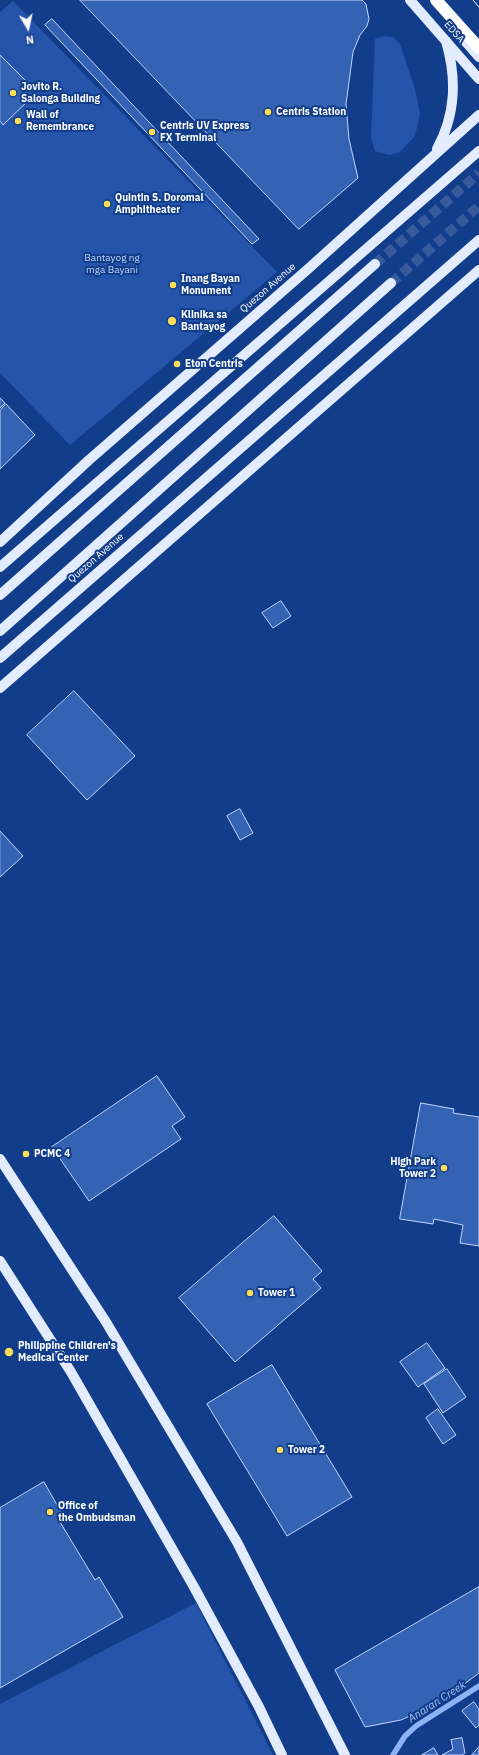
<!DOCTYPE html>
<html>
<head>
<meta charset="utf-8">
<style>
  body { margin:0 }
  #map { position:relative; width:479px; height:1755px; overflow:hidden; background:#123d8b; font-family:"IBM Plex Sans",sans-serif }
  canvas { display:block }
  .north { position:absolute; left:8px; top:8px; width:40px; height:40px; -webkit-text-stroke:3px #123d8b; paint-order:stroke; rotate:171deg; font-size:11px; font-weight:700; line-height:16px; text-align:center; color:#fff }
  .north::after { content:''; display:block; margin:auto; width:14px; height:18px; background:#fff; clip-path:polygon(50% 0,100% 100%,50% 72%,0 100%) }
</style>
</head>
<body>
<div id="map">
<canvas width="479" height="1755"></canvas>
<div class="north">N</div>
</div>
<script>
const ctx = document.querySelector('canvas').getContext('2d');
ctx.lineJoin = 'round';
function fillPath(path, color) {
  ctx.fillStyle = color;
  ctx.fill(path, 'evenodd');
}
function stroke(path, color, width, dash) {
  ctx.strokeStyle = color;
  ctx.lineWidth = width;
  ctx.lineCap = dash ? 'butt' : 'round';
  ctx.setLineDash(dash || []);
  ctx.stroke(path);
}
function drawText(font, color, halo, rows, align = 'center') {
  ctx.font = font + ' "IBM Plex Sans",sans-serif';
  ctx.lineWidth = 4;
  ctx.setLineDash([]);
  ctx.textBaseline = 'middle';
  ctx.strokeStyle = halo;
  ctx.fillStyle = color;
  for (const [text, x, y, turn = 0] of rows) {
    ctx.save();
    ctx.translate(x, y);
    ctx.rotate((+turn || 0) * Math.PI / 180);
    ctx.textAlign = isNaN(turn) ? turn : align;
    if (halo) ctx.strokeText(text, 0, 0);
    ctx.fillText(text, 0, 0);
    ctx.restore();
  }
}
fillPath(new Path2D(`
  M 13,1 L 277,272 L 70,445 L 0,373 L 0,12 Z
  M 384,36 L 393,37 L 400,44 L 415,89 L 420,114 L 415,136 L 400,152 L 389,155 L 375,151 L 371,138 L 375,39 Z
  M 196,1603 L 273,1755 L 0,1755 L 0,1704 Z`), '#2455ab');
stroke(new Path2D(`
  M 393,1755 L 405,1736 L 416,1726 L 479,1686`), '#8bb3f5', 5.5);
const building = new Path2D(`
  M 80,0 L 362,0 L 366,4 L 369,19 L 367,26 L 360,35 L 353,52 L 346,104 L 349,139 L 358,178 L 299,229 Z
  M 52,19 L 259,239 L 252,244 L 45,25 Z
  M 0,55 L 28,83 L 22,89 L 31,98 L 3,125 L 0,121 Z
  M 0,398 L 5,403 L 0,408 Z
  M 6,404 L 35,435 L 0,469 L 0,411 Z
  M 281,601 L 291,616 L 273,628 L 262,613 Z
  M 74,691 L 135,756 L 87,800 L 27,735 Z
  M 240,809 L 253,833 L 240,840 L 227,816 Z
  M 0,831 L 23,856 L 0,877 Z
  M 157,1076 L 185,1117 L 172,1126 L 181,1139 L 89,1201 L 52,1147 Z
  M 421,1103 L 454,1109 L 453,1113 L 479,1117 L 479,1246 L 460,1243 L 463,1225 L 434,1219 L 433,1224 L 400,1219 Z
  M 274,1216 L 322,1271 L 313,1279 L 321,1288 L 235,1362 L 179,1298 Z
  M 427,1343 L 445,1368 L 418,1387 L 400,1362 Z
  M 272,1365 L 352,1497 L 287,1536 L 207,1404 Z
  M 447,1369 L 466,1397 L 443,1413 L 424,1384 Z
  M 438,1409 L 456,1435 L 443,1444 L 426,1418 Z
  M 44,1482 L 65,1519 L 60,1522 L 95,1580 L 99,1577 L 123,1617 L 0,1688 L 0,1508 Z
  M 479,1587 L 479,1673 L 439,1703 L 401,1720 L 365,1727 L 335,1670 Z
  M 474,1702 L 479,1709 L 479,1725 L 476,1728 L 462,1711 Z
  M 462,1738 L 465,1753 L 462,1755 L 442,1755 L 453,1749 L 451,1740 Z
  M 479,1747 L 479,1755 L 472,1755 Z
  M 434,1748 L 438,1755 L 422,1755 Z`);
fillPath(building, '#3563b3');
stroke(building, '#c0d6fc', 1);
stroke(new Path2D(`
  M 375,264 L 479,173
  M 391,283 L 479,206`), '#365a9c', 10, [10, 5]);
stroke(new Path2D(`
  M 410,0 L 479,79
  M 465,41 L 479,57
  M 437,149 C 456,114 457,79 446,41
  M 0,542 L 89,460 L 308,269 L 479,115
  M 0,567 L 479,151
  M 0,595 L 375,264
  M 0,631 L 391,283
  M 0,658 L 479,240
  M 0,688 L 479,270
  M 0,1159 L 106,1322 L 237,1542 L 345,1755
  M 0,1261 L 71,1372 L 194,1587 L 259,1707 L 282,1755`), '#e3ecff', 10);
stroke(new Path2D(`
  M 436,0 L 479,48`), '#fff', 12);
stroke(new Path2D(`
  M 473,0 L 479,7`), '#fff', 1);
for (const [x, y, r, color] of [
  [13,93,4,"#ffdd59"],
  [268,112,4,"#ffdd59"],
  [18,121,4,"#ffdd59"],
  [152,132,4,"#ffdd59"],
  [107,204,4,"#ffdd59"],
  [173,285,4,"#ffdd59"],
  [172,321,5,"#ffdd59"],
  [177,364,4,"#ffdd59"],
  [26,1154,4,"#ffdd59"],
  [444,1168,4,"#ffdd59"],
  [250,1293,4,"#ffdd59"],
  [9,1352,5,"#ffdd59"],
  [280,1450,4,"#ffdd59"],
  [50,1512,4,"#ffdd59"]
]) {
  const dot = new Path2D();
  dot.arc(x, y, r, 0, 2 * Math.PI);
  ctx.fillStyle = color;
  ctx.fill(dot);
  stroke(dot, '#123d8b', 1.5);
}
drawText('10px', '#fff', '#123d8b', [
  ["EDSA",454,32,49],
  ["Quezon Avenue",268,288,-41],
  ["Quezon Avenue",96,558,-41]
]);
drawText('bold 10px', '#fff', '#123d8b', [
  ["Jovito R.",21,87],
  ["Salonga Building",21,99],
  ["Centris Station",276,112],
  ["Wall of",26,115],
  ["Remembrance",26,127],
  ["Centris UV Express",160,126],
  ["FX Terminal",160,138],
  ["Quintin S. Doromal",115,198],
  ["Amphitheater",115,210],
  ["Inang Bayan",181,279],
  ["Monument",181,291],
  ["Klinika sa",181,315],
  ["Bantayog",181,327],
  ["Eton Centris",185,364],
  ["PCMC 4",34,1154],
  ["High Park",436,1162,"right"],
  ["Tower 2",436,1174,"right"],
  ["Tower 1",258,1293],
  ["Philippine Children's",18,1346],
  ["Medical Center",18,1358],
  ["Tower 2",288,1450],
  ["Office of",58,1506],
  ["the Ombudsman",58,1518]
], 'left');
drawText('10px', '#c0d6fc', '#123d8b', [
  ["Bantayog ng",112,258],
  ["mga Bayani",112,270]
]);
drawText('italic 11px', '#a5c4f8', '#123d8b', [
  ["Anaran Creek",437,1702,-33]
]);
</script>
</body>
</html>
